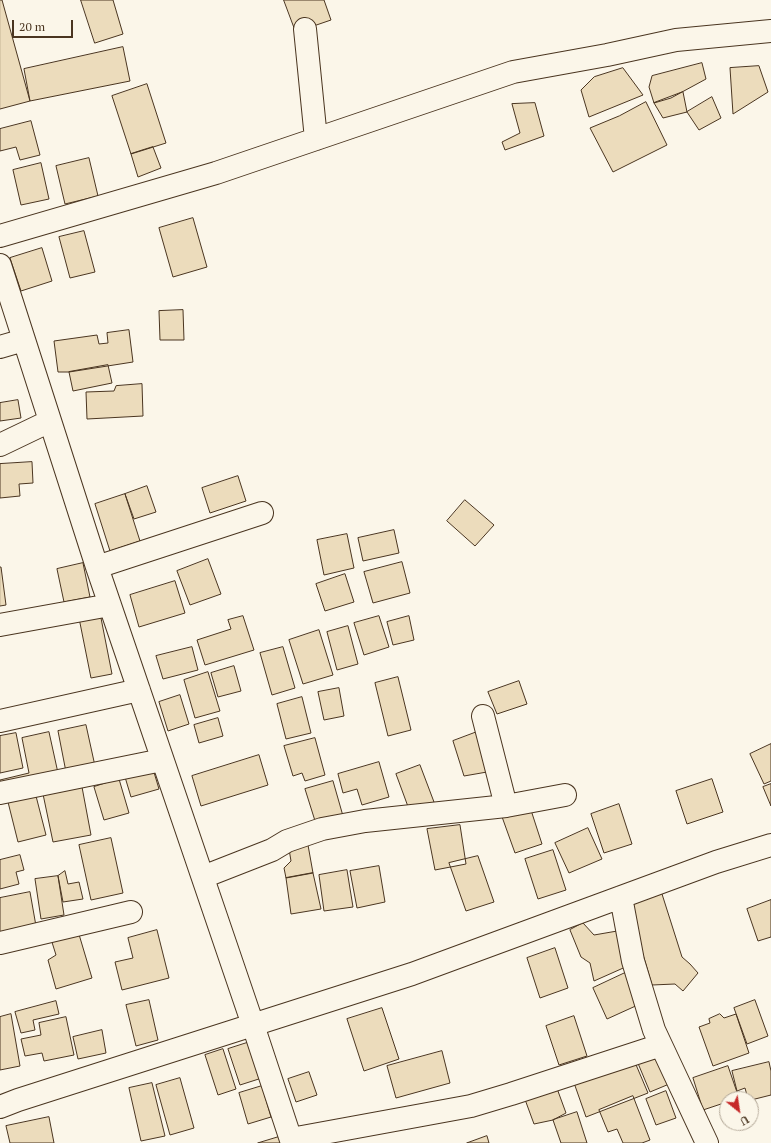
<!DOCTYPE html>
<html>
<head>
<meta charset="utf-8">
<style>
  body { margin:0 }
  #map { position:relative; width:771px; height:1143px; overflow:hidden; background:#fbf6e9; font-family:"PT Serif",serif }
  canvas { display:block }
  .north { position:absolute; left:719px; top:1091px; width:40px; height:40px; box-sizing:border-box; background:#fbf6e9; border:1px solid #b4a999; border-radius:50%; rotate:150deg; font-size:11px; font-weight:700; line-height:16px; text-align:center; color:#4a3520 }
  .north::after { content:''; display:block; margin:auto; width:14px; height:18px; background:#c62828; clip-path:polygon(50% 0,100% 100%,50% 72%,0 100%) }
  .scale { position:absolute; left:12px; top:20px; width:61px; height:18px; box-sizing:border-box; border:2px solid #4a3520; border-top:0; padding-left:5px; font-size:12px; line-height:14px; white-space:nowrap; color:#4a3520; -webkit-text-stroke:3px #fbf6e9; paint-order:stroke }
</style>
</head>
<body>
<div id="map">
<canvas width="771" height="1143"></canvas>
<div class="north">U</div>
<div class="scale">20 m</div>
</div>
<script>
const ctx = document.querySelector('canvas').getContext('2d');
ctx.lineJoin = 'round';
function fillPath(path, color) {
  ctx.fillStyle = color;
  ctx.fill(path, 'evenodd');
}
function stroke(path, color, width, dash) {
  ctx.strokeStyle = color;
  ctx.lineWidth = width;
  ctx.lineCap = dash ? 'butt' : 'round';
  ctx.setLineDash(dash || []);
  ctx.stroke(path);
}
const building = new Path2D(`
  M 0,0 L 2,0 L 30,101 L 0,109 Z
  M 81,0 L 113,0 L 123,34 L 95,43 Z
  M 284,0 L 324,0 L 331,20 L 296,32 Z
  M 123,47 L 130,81 L 30,101 L 24,69 Z
  M 702,63 L 706,79 L 671,98 L 654,103 L 649,87 L 652,76 Z
  M 759,66 L 768,92 L 733,114 L 730,68 Z
  M 623,68 L 643,95 L 589,117 L 581,90 L 594,77 Z
  M 147,84 L 166,143 L 131,154 L 112,96 Z
  M 683,92 L 687,112 L 663,118 L 654,103 Z
  M 712,97 L 721,118 L 699,130 L 687,112 Z
  M 646,102 L 667,145 L 613,172 L 590,128 L 619,116 Z
  M 535,103 L 544,136 L 505,150 L 502,142 L 520,133 L 512,104 Z
  M 31,121 L 40,155 L 20,160 L 16,147 L 0,151 L 0,129 Z
  M 153,147 L 161,168 L 138,177 L 131,154 Z
  M 89,158 L 98,196 L 65,204 L 56,166 Z
  M 41,163 L 49,199 L 21,205 L 13,170 Z
  M 193,218 L 207,267 L 173,277 L 159,228 Z
  M 84,231 L 95,272 L 70,278 L 59,237 Z
  M 42,248 L 52,281 L 21,291 L 10,258 Z
  M 183,310 L 184,340 L 160,340 L 159,311 Z
  M 129,330 L 133,362 L 69,372 L 58,372 L 54,341 L 97,335 L 99,344 L 108,343 L 107,333 Z
  M 108,365 L 112,383 L 73,391 L 69,372 Z
  M 142,384 L 143,416 L 87,419 L 86,392 L 114,391 L 116,386 Z
  M 18,400 L 21,418 L 0,421 L 0,403 Z
  M 32,462 L 33,483 L 19,484 L 20,496 L 0,498 L 0,464 Z
  M 238,476 L 246,501 L 210,513 L 202,488 Z
  M 147,486 L 156,512 L 134,519 L 125,494 Z
  M 125,494 L 140,541 L 110,551 L 95,504 Z
  M 465,500 L 494,525 L 475,546 L 447,521 Z
  M 394,530 L 399,553 L 363,561 L 358,538 Z
  M 347,534 L 354,568 L 324,575 L 317,540 Z
  M 208,559 L 221,594 L 190,605 L 177,571 Z
  M 402,562 L 410,593 L 373,603 L 364,572 Z
  M 83,563 L 90,597 L 64,602 L 57,569 Z
  M 0,567 L 1,567 L 6,605 L 0,606 Z
  M 345,574 L 354,602 L 325,611 L 316,584 Z
  M 175,581 L 185,613 L 139,627 L 130,595 Z
  M 100,613 L 112,674 L 91,678 L 79,618 Z
  M 243,616 L 254,650 L 205,665 L 197,640 L 231,629 L 228,620 Z
  M 379,616 L 389,647 L 364,655 L 354,623 Z
  M 409,616 L 414,640 L 393,645 L 387,622 Z
  M 348,626 L 358,664 L 337,670 L 327,632 Z
  M 319,630 L 333,675 L 303,684 L 289,640 Z
  M 192,647 L 198,670 L 163,679 L 156,656 Z
  M 283,647 L 295,688 L 272,695 L 260,653 Z
  M 234,666 L 241,691 L 218,697 L 211,673 Z
  M 208,672 L 220,711 L 195,718 L 184,680 Z
  M 398,677 L 411,730 L 388,736 L 375,683 Z
  M 519,681 L 527,704 L 497,714 L 488,692 Z
  M 339,688 L 344,716 L 324,720 L 318,692 Z
  M 180,695 L 189,724 L 168,731 L 159,702 Z
  M 302,697 L 311,733 L 286,739 L 277,704 Z
  M 218,718 L 223,736 L 199,743 L 194,725 Z
  M 86,725 L 95,766 L 66,772 L 58,731 Z
  M 49,732 L 58,773 L 0,786 L 0,780 L 29,773 L 22,738 Z
  M 477,732 L 487,772 L 464,776 L 453,741 Z
  M 16,733 L 23,768 L 0,773 L 0,736 Z
  M 315,738 L 325,775 L 305,781 L 302,773 L 293,776 L 284,746 Z
  M 771,744 L 771,781 L 764,784 L 750,754 Z
  M 259,755 L 268,785 L 201,806 L 192,776 Z
  M 379,762 L 389,797 L 362,805 L 357,789 L 343,793 L 338,774 Z
  M 420,765 L 434,802 L 410,812 L 396,774 Z
  M 153,769 L 159,789 L 131,797 L 125,777 Z
  M 119,779 L 129,813 L 104,820 L 94,787 Z
  M 712,779 L 723,812 L 687,824 L 676,791 Z
  M 333,781 L 343,816 L 316,824 L 305,789 Z
  M 771,784 L 771,806 L 763,787 Z
  M 82,787 L 91,835 L 53,842 L 43,794 Z
  M 36,796 L 46,835 L 18,842 L 8,802 Z
  M 529,804 L 542,844 L 515,853 L 501,814 Z
  M 619,804 L 632,844 L 604,853 L 591,814 Z
  M 460,825 L 466,864 L 435,870 L 427,829 Z
  M 588,828 L 602,859 L 569,873 L 555,843 Z
  M 111,838 L 123,893 L 91,900 L 79,845 Z
  M 308,845 L 313,873 L 286,878 L 284,868 L 291,861 L 289,849 Z
  M 553,850 L 566,890 L 538,899 L 525,859 Z
  M 20,855 L 24,870 L 16,872 L 19,884 L 0,889 L 0,860 Z
  M 478,856 L 494,902 L 466,911 L 449,863 Z
  M 379,866 L 385,902 L 357,908 L 350,871 Z
  M 347,870 L 353,907 L 324,911 L 319,875 Z
  M 65,871 L 68,884 L 79,882 L 83,899 L 63,902 L 58,876 Z
  M 313,873 L 321,909 L 291,914 L 286,878 Z
  M 58,876 L 64,915 L 41,919 L 35,879 Z
  M 30,892 L 36,926 L 0,933 L 0,898 Z
  M 662,894 L 682,957 L 690,964 L 698,973 L 683,991 L 675,984 L 652,985 L 628,904 Z
  M 771,900 L 771,937 L 758,941 L 747,909 Z
  M 583,923 L 594,935 L 623,930 L 630,965 L 594,981 L 590,963 L 581,957 L 570,930 Z
  M 157,930 L 169,978 L 122,990 L 115,962 L 133,958 L 128,938 Z
  M 78,931 L 92,978 L 56,989 L 48,960 L 56,955 L 51,939 Z
  M 555,948 L 568,988 L 540,998 L 527,958 Z
  M 625,973 L 640,1004 L 607,1019 L 593,988 Z
  M 149,1000 L 158,1040 L 136,1046 L 126,1005 Z
  M 755,1000 L 768,1036 L 747,1044 L 734,1008 Z
  M 56,1001 L 59,1014 L 33,1020 L 35,1030 L 21,1033 L 15,1012 Z
  M 382,1008 L 399,1059 L 364,1071 L 347,1019 Z
  M 11,1014 L 20,1066 L 0,1070 L 0,1017 Z
  M 720,1014 L 724,1018 L 736,1014 L 749,1053 L 713,1066 L 699,1027 L 710,1023 L 709,1019 Z
  M 574,1016 L 587,1056 L 559,1065 L 546,1026 Z
  M 66,1017 L 74,1055 L 44,1061 L 42,1053 L 25,1056 L 21,1039 L 41,1035 L 39,1023 Z
  M 102,1030 L 106,1053 L 78,1059 L 73,1037 Z
  M 253,1041 L 265,1077 L 240,1085 L 228,1049 Z
  M 223,1049 L 236,1089 L 218,1095 L 205,1055 Z
  M 442,1051 L 450,1083 L 396,1098 L 387,1066 Z
  M 661,1051 L 674,1082 L 650,1092 L 637,1061 Z
  M 634,1060 L 648,1093 L 586,1117 L 573,1080 Z
  M 769,1062 L 771,1071 L 771,1095 L 751,1100 L 751,1099 L 748,1099 L 745,1088 L 737,1091 L 732,1071 Z
  M 728,1066 L 739,1098 L 727,1099 L 727,1102 L 703,1110 L 693,1078 Z
  M 309,1072 L 317,1095 L 296,1102 L 288,1079 Z
  M 180,1078 L 194,1128 L 170,1135 L 156,1085 Z
  M 152,1083 L 165,1136 L 141,1141 L 129,1088 Z
  M 555,1083 L 566,1113 L 553,1120 L 534,1124 L 523,1094 Z
  M 262,1086 L 271,1117 L 248,1124 L 239,1093 Z
  M 666,1091 L 676,1118 L 656,1125 L 646,1099 Z
  M 633,1096 L 650,1140 L 642,1143 L 623,1143 L 617,1129 L 608,1132 L 599,1110 Z
  M 577,1112 L 587,1143 L 561,1143 L 553,1120 Z
  M 49,1117 L 54,1143 L 10,1143 L 6,1126 Z
  M 282,1136 L 284,1143 L 258,1143 Z
  M 487,1136 L 489,1143 L 467,1143 Z`);
fillPath(building, '#ecdcbc');
stroke(building, '#4a3520', 1);
const minor = new Path2D(`
  M 305,29 L 316,139
  M 0,236 L 216,173 L 513,72 L 607,55 L 676,40 L 771,31
  M 0,265 L 97,567 L 253,1025 L 292,1143
  M 0,347 L 24,340
  M 0,445 L 50,421
  M 97,567 L 262,513
  M 0,625 L 110,605
  M 483,716 L 506,806
  M 0,721 L 139,690
  M 0,793 L 162,760
  M 203,877 L 272,850 L 287,841 L 322,829 L 365,821 L 506,806 L 565,795
  M 621,897 L 633,961 L 654,1030 L 707,1143
  M 0,943 L 131,912
  M 0,1107 L 18,1100 L 412,974 L 716,862 L 771,845
  M 291,1139 L 471,1106 L 511,1094 L 661,1045`);
stroke(minor, '#4a3520', 24);
stroke(minor, '#fbf6e9', 22);
</script>
</body>
</html>
